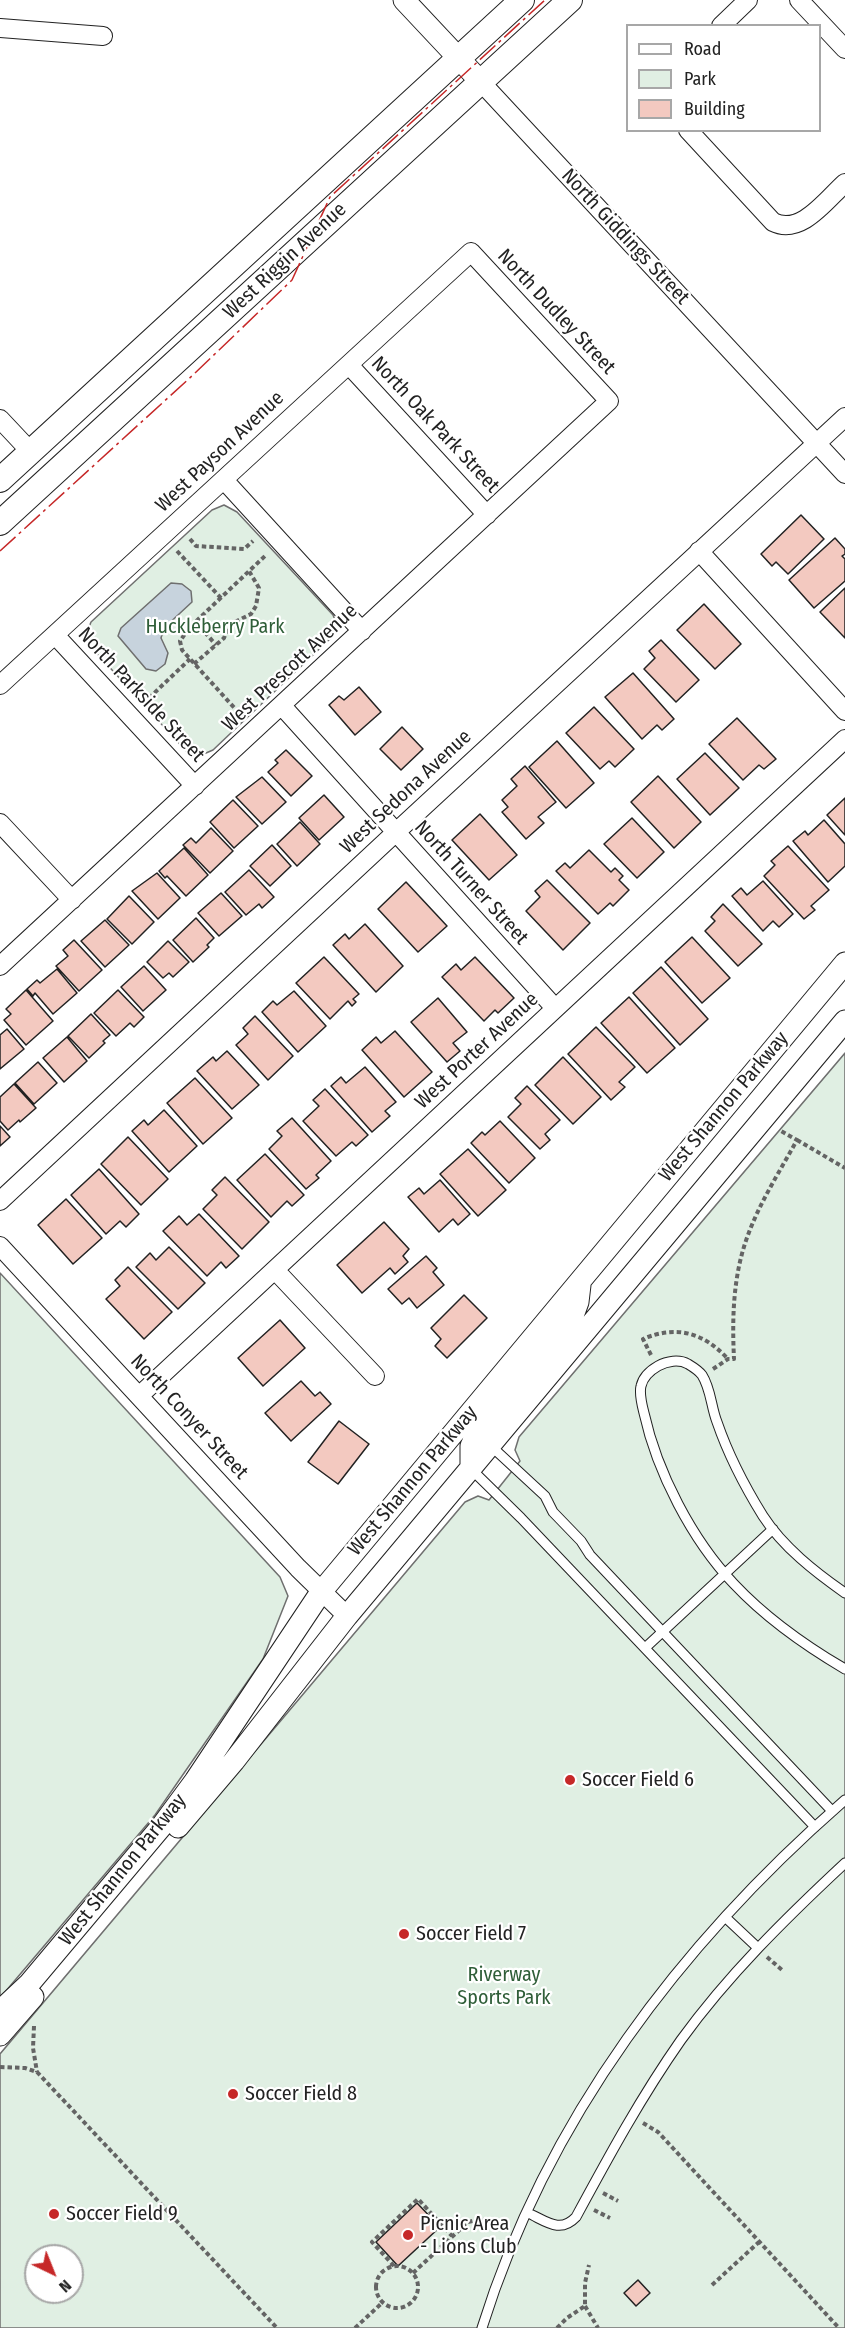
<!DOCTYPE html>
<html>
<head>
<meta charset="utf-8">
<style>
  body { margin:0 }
  #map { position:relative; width:845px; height:2328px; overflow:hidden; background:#fff; font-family:"Fira Sans Condensed",sans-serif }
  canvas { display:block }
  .legend { position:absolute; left:626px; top:24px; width:195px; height:108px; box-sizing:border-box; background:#fff; border:2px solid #a7a7a7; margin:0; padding:8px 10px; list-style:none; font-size:18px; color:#222 }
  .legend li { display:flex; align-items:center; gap:12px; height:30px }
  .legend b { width:30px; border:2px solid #a7a7a7 }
  .north { position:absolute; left:24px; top:2244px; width:60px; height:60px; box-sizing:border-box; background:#fff; border:2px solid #a7a7a7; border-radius:50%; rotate:137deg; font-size:16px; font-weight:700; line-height:24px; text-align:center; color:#222 }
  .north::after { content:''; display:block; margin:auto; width:21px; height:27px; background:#c62828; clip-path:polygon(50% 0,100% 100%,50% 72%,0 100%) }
</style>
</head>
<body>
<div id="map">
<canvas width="845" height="2328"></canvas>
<ul class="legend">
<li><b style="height:8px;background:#fff"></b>Road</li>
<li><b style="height:16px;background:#e0efe3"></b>Park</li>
<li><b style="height:16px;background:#f3c9c0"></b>Building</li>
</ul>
<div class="north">N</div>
</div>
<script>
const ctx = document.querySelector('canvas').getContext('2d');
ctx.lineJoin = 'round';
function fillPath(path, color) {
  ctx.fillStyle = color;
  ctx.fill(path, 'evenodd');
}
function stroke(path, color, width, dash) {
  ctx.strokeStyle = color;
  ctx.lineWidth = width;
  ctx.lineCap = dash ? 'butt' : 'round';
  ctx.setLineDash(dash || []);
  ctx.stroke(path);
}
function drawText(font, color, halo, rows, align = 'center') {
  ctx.font = font + ' "Fira Sans Condensed",sans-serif';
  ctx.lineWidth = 4.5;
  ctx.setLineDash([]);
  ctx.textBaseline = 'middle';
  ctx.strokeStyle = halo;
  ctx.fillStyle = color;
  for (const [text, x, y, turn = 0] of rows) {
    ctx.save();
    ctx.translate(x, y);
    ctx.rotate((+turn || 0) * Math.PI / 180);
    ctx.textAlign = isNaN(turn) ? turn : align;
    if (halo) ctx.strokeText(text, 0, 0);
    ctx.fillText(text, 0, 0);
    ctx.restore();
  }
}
const green = new Path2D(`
  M 224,505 L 237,512 L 333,615 L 337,625 L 333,636 L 213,750 L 199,756 L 186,751 L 92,648 L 86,635 L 91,622 L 212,510 Z
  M 845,1053 L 845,2328 L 0,2328 L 0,2054 L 465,1502 L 478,1496 L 489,1500 L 520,1461 L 515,1450 L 519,1437 ZM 36,2256 L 72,2256 L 72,2292 L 36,2292 Z
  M 0,1273 L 280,1577 L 288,1596 L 263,1659 L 155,1815 L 0,1998 Z`);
fillPath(green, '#e0efe3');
stroke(green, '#6f6f6f', 1.5);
const water = new Path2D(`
  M 171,583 L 182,584 L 191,591 L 192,602 L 164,628 L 161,638 L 168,653 L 165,664 L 156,671 L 146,669 L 118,636 L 121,628 Z`);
fillPath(water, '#c7d3dd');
stroke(water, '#6f6f6f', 1.5);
const building = new Path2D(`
  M 801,515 L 824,539 L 788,574 L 776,562 L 772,566 L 761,554 Z
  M 835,538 L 845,549 L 845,554 L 842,556 L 845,559 L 845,581 L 814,608 L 789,580 Z
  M 845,588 L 845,638 L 820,612 Z
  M 704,604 L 741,644 L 715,669 L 677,630 Z
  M 661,640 L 699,680 L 676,702 L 644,669 L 655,658 L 649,651 Z
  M 633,673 L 674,719 L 662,730 L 657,725 L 642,739 L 605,697 Z
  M 359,687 L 381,712 L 355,735 L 329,705 L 339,696 L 344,700 Z
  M 594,707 L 634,749 L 615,767 L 609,761 L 600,769 L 566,733 Z
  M 737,718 L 776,759 L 764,769 L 759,765 L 743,780 L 709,744 Z
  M 402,727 L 423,749 L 401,770 L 380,749 Z
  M 557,741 L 594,783 L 566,808 L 529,767 Z
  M 286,750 L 312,776 L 291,796 L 268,772 L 278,763 L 275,760 Z
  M 705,753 L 739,788 L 710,815 L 677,779 Z
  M 525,766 L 556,802 L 538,817 L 544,823 L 526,839 L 502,812 L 508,807 L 502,800 L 517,786 L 511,779 Z
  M 658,776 L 701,822 L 674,848 L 631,802 Z
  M 262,777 L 286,802 L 262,824 L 236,797 Z
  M 324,795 L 344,817 L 319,840 L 299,818 Z
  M 845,798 L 845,835 L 827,815 Z
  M 233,800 L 258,826 L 234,848 L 210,822 Z
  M 480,814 L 517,855 L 489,880 L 452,840 Z
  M 632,818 L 664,852 L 637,878 L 604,844 Z
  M 824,820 L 845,844 L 845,866 L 828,882 L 793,841 L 805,831 L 808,835 Z
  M 300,822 L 320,844 L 297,866 L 277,844 Z
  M 211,828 L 233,851 L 210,873 L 183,845 L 191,838 L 196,843 Z
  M 272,845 L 291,866 L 270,886 L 250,866 Z
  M 788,846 L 829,890 L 811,906 L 815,910 L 804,919 L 764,876 L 775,865 L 771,861 Z
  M 184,848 L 208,875 L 186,896 L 167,876 L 165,878 L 159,871 Z
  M 589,850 L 611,872 L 615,868 L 623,876 L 619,880 L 629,890 L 613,906 L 610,903 L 598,914 L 556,871 L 565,863 L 570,868 Z
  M 249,870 L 274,897 L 262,908 L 259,904 L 246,915 L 225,892 Z
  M 157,873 L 180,898 L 158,919 L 132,891 Z
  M 547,880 L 590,923 L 563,950 L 526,911 L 540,897 L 535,891 Z
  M 763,881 L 793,914 L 779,927 L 773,921 L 763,931 L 732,896 L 741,888 L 747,895 Z
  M 406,882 L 447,926 L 418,952 L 378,909 Z
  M 221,893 L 242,916 L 219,936 L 198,913 Z
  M 129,896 L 154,922 L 132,944 L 107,919 Z
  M 723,904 L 762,944 L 738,966 L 705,931 L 715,921 L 711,917 Z
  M 196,918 L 214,938 L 207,945 L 209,947 L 193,962 L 173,940 Z
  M 105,920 L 129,945 L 105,967 L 81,941 Z
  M 365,924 L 403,966 L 376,992 L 333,945 L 345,934 L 349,939 Z
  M 692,937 L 730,978 L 702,1003 L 665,962 Z
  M 74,940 L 102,970 L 79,991 L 56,966 L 68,956 L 63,950 Z
  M 168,941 L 189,962 L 173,977 L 169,973 L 163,978 L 147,962 Z
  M 324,957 L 359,994 L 353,999 L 356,1002 L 352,1006 L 348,1001 L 330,1019 L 296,983 Z
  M 475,957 L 514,998 L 498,1013 L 495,1010 L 484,1021 L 442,977 L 456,964 L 461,970 Z
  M 144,966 L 166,990 L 143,1011 L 121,987 Z
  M 661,967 L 708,1019 L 680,1045 L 633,993 Z
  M 57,969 L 77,993 L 53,1014 L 35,993 L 33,996 L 27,989 L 37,980 L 40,983 Z
  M 26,990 L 53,1021 L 26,1045 L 4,1020 L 11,1014 L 6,1009 Z
  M 118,990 L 144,1017 L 134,1027 L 130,1023 L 116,1036 L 94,1013 Z
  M 294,991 L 326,1026 L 298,1052 L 262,1012 L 273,1001 L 277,1005 Z
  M 629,997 L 675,1048 L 647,1073 L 601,1023 Z
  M 438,998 L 467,1032 L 453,1043 L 460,1051 L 447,1062 L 411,1022 Z
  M 91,1014 L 110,1035 L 103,1041 L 105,1043 L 89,1058 L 68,1036 Z
  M 255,1016 L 293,1056 L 268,1080 L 236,1045 L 248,1034 L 243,1028 Z
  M 596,1027 L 635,1067 L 619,1082 L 625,1087 L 611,1100 L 568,1054 Z
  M 7,1029 L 24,1049 L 0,1069 L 0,1035 Z
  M 395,1031 L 432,1072 L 404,1097 L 362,1050 L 376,1037 L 381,1043 Z
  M 67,1037 L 87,1061 L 64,1082 L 43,1058 Z
  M 227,1051 L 259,1085 L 232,1109 L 197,1071 L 213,1057 L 216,1061 Z
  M 563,1057 L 601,1097 L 573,1124 L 535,1085 Z
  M 38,1062 L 57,1083 L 34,1104 L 15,1083 Z
  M 365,1067 L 396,1102 L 385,1111 L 390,1116 L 372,1132 L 331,1086 L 341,1077 L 346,1083 Z
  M 195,1078 L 232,1118 L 203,1144 L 167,1103 Z
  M 14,1084 L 36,1108 L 20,1122 L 19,1120 L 8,1130 L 0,1121 L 0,1097 Z
  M 527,1086 L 560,1120 L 545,1134 L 550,1140 L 540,1149 L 508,1117 L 521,1104 L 515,1098 Z
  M 325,1089 L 368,1135 L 356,1146 L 352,1142 L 336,1156 L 303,1121 L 319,1106 L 313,1100 Z
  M 164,1110 L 197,1146 L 169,1172 L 132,1131 L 144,1120 L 148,1125 Z
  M 292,1118 L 331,1161 L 316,1175 L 319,1178 L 306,1189 L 269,1149 L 282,1136 L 277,1131 Z
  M 500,1121 L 535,1158 L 509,1183 L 471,1143 L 482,1132 L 485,1135 Z
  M 0,1126 L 10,1137 L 0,1146 Z
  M 128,1137 L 168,1179 L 141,1205 L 101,1164 Z
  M 468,1149 L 506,1190 L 478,1216 L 440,1174 Z
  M 265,1154 L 304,1195 L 292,1206 L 287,1201 L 271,1217 L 237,1180 Z
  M 99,1169 L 139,1214 L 126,1227 L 120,1221 L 106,1234 L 71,1195 Z
  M 225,1177 L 269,1222 L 242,1249 L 203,1209 L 217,1195 L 212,1190 Z
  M 440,1180 L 470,1214 L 458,1225 L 453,1219 L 439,1232 L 408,1197 L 419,1188 L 424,1194 Z
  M 66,1199 L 102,1238 L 73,1264 L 38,1225 Z
  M 199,1214 L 239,1256 L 226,1268 L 221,1262 L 207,1276 L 163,1231 L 179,1216 L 187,1225 Z
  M 384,1222 L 409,1249 L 403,1256 L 408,1262 L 395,1274 L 390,1268 L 362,1293 L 337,1265 Z
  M 169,1247 L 205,1283 L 178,1309 L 136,1267 L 150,1253 L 156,1260 Z
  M 426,1256 L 437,1268 L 433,1272 L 444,1285 L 417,1308 L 409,1298 L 402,1304 L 388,1289 Z
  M 128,1267 L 172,1312 L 144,1339 L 106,1299 L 120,1286 L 115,1280 Z
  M 464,1295 L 487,1318 L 447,1358 L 435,1346 L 441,1339 L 431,1328 Z
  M 280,1320 L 305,1348 L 263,1386 L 238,1358 Z
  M 301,1381 L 315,1396 L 320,1392 L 331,1404 L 291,1441 L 265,1413 Z
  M 339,1421 L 369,1444 L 338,1484 L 308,1462 Z
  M 417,2203 L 440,2227 L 398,2266 L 376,2242 Z
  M 638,2280 L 650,2293 L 636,2306 L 624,2293 Z`);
fillPath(building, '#f3c9c0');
stroke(building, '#222', 1.5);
const service = new Path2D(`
  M 491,1446 L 545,1496 L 553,1512 L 581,1541 L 590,1555 L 832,1811
  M 471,1469 L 521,1518 L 815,1827
  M 845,1593 C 815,1572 783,1547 763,1516 C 745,1487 728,1454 717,1422 C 711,1407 711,1389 702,1375 C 699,1371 693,1367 688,1364 C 679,1359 667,1361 658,1366 C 651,1370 643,1377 641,1386 C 639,1394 642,1405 644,1413 C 657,1472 692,1540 734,1584 C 766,1618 804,1645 845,1669
  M 645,1648 L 773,1529
  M 725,1917 L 758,1948
  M 528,2213 C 546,2221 560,2234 576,2217 C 609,2156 641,2097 681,2040 C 728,1975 786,1918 845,1863
  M 482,2328 C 547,2119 682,1942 845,1800`);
const minor = new Path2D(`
  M 799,0 L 845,49
  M 721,26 L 748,0
  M 0,28 L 103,36
  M 480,81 L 845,474
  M 688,130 L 773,222 C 801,236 826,200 845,183
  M 349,365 L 487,515
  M 0,419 L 31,452
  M 224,480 L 362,631
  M 699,551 L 845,711
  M 55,635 L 195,786
  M 0,685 L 471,252 L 609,401 L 0,966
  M 282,706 L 555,1008
  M 0,823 L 72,900
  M 0,1201 L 395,833 L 845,417
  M 0,1246 L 298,1568 L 347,1616
  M 275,1270 L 375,1376
  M 139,1396 L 845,739`);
const tertiary = new Path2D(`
  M 404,0 L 480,81
  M 471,1469 L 471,1446 L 482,1422 L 574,1313 L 578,1302 L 580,1285
  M 178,1827 L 234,1761 L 347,1616 L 845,1021
  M 0,2011 L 29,1984 L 161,1827 L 195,1781 L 321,1592 L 845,963
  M 0,2035 L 33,1997`);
const secondary = new Path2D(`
  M 0,480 L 522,0
  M 0,523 L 570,0`);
stroke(service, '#222', 11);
stroke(minor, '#222', 20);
stroke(tertiary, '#222', 23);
stroke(secondary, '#222', 26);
stroke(new Path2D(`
  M 190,539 L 196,546 L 244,549 L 253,541
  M 177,551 L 221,598
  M 195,621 L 216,645
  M 194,664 L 224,638 L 227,630 L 233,623 L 251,614 L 256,606 L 259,588 L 249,571
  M 149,698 L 190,659
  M 239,713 L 182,650 L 180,641 L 189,628 L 266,555
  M 797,1140 L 845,1168
  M 651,1355 L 643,1339 C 676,1325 703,1332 728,1359
  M 713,1369 L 728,1359 L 734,1359 C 732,1317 733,1275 748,1235 C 760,1202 780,1171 797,1140 L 781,1131
  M 767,1957 L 782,1970
  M 34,2026 L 33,2048 L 37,2072
  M 0,2067 L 25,2068 L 37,2072 L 277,2328
  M 643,2123 L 658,2132 L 839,2328
  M 603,2193 L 618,2201
  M 594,2210 L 610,2218
  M376 2287a21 21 0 1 1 42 0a21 21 0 1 1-42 0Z
  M 394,2266 L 372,2242 L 418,2199 L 452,2236
  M 413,2273 L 468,2222 L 481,2219 L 500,2224
  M 712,2285 L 759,2242
  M 585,2306 L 598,2328
  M 355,2328 L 382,2303
  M 557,2328 L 567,2318 L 585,2306 L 585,2283 L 589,2265`), '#646464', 4, [4.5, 3]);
stroke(service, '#fff', 9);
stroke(minor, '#fff', 18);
stroke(tertiary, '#fff', 21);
stroke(secondary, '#fff', 24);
stroke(new Path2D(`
  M 0,551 L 193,375 L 292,280 L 330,197 L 545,0`), '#c62828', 1.5, [21, 4.5, 3, 4.5]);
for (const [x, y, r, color] of [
  [570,1780,6,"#c62828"],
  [404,1934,6,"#c62828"],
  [233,2094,6,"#c62828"],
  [54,2214,6,"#c62828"],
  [408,2235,6,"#c62828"]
]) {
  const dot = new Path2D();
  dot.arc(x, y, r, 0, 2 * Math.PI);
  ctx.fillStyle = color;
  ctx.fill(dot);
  stroke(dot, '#fff', 2);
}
drawText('20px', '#222', '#fff', [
  ["North Giddings Street",625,237,47],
  ["West Riggin Avenue",285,261,-43],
  ["North Dudley Street",556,312,47],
  ["North Oak Park Street",435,425,47],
  ["West Payson Avenue",220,452,-43],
  ["West Prescott Avenue",290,668,-43],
  ["North Parkside Street",141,695,47],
  ["West Sedona Avenue",406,792,-43],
  ["North Turner Street",471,883,48],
  ["West Porter Avenue",477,1051,-43],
  ["West Shannon Parkway",724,1107,-50],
  ["North Conyer Street",189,1417,47],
  ["West Shannon Parkway",413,1481,-50],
  ["West Shannon Parkway",123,1870,-51]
]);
drawText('20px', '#2f5e38', '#fff', [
  ["Huckleberry Park",215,627],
  ["Riverway",504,1975],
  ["Sports Park",504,1998]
]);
drawText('20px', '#222', '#fff', [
  ["Soccer Field 6",582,1780],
  ["Soccer Field 7",416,1934],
  ["Soccer Field 8",245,2094],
  ["Soccer Field 9",66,2214],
  ["Picnic Area",420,2224],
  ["- Lions Club",420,2247]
], 'left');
</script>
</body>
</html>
